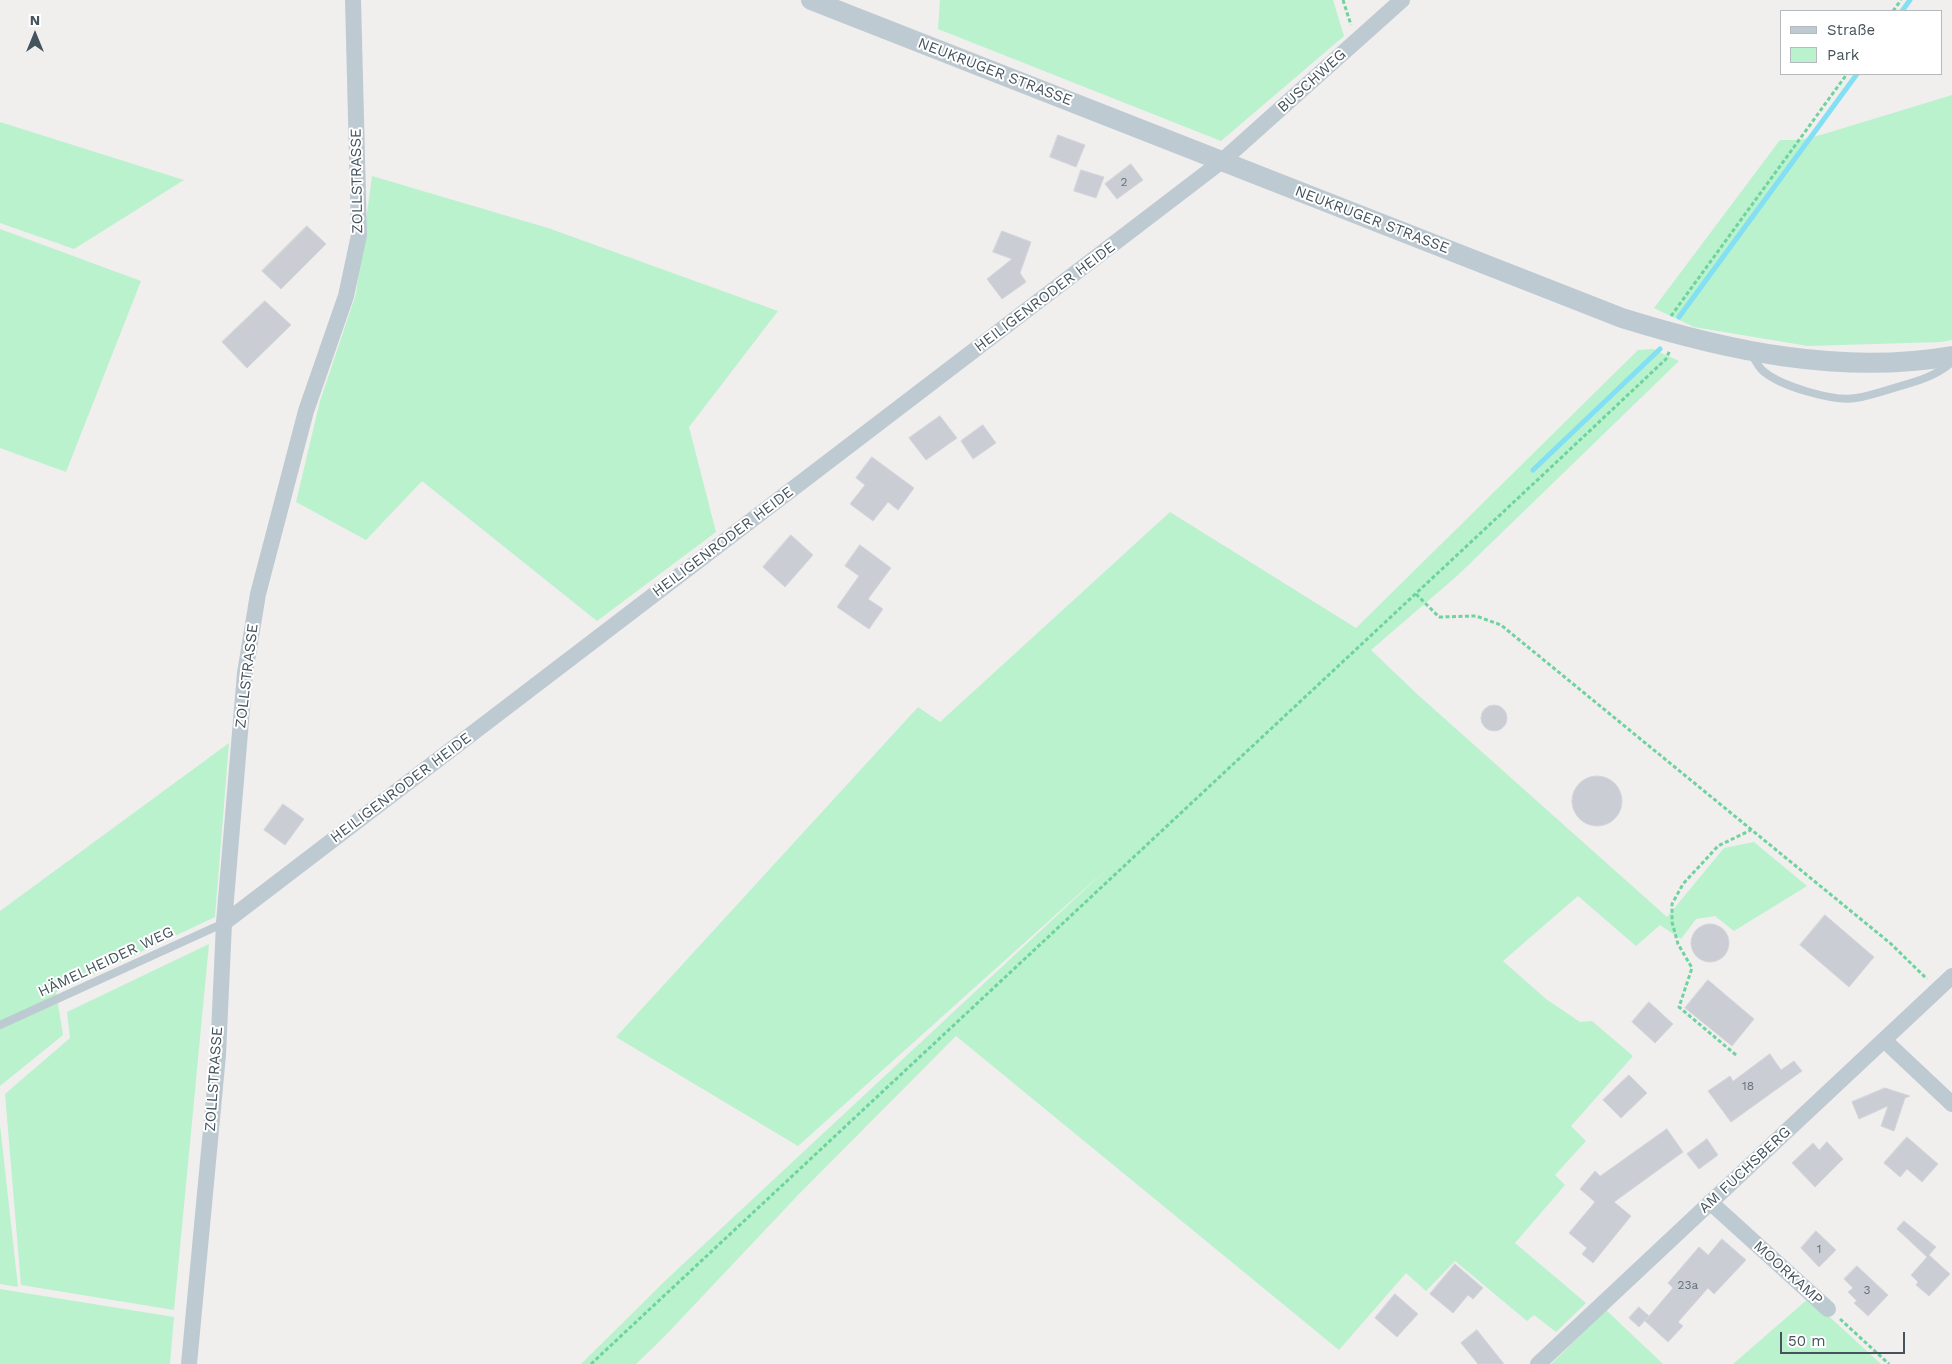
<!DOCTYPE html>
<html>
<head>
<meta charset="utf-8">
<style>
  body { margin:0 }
  #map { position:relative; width:1952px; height:1364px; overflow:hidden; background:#f1eeee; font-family:"Work Sans",sans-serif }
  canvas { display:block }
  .legend { position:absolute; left:1780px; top:10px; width:162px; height:65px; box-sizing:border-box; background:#fff; border:1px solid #b5babe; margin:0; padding:6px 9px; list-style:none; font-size:15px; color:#45535d }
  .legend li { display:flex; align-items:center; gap:10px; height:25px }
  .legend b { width:25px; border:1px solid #b5babe }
  .north { position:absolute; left:10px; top:10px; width:50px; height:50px; -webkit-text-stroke:4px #fff; paint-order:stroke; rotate:0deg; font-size:14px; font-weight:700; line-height:20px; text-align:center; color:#45535d }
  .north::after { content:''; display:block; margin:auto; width:18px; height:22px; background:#45535d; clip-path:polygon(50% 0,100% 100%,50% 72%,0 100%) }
  .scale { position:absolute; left:1780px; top:1332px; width:125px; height:22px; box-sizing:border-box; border:2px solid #45535d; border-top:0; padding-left:6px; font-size:15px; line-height:18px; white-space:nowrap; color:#45535d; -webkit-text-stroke:4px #fff; paint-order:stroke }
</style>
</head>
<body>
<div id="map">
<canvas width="1952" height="1364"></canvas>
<ul class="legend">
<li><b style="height:6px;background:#becad2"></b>Straße</li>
<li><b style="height:14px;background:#b9f2cd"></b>Park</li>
</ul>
<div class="north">N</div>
<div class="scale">50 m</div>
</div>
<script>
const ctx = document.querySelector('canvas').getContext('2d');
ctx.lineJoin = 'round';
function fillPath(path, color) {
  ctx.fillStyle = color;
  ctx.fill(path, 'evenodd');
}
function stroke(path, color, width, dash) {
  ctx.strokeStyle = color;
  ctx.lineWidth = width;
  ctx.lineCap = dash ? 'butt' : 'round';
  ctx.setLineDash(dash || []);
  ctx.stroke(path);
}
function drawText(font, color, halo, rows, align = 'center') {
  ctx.font = font + ' "Work Sans",sans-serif';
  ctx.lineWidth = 4;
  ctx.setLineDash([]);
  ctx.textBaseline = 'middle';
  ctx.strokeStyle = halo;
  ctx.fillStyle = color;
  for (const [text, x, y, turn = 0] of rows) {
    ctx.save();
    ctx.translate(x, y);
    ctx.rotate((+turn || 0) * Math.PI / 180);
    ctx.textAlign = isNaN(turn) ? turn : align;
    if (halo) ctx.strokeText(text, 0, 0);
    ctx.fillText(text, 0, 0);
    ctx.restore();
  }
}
fillPath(new Path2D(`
  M 940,0 L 1333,0 L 1344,36 L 1221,141 L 938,29 Z
  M 1952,95 L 1952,340 L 1941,342 L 1808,346 L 1694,327 L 1654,308 L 1780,140 L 1800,140 L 1824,134 Z
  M 0,122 L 184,180 L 74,249 L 0,223 Z
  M 372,176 L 548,228 L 778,311 L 689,427 L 716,532 L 597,621 L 422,481 L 366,540 L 296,502 L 320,401 L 356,294 Z
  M 0,229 L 141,281 L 66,472 L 0,448 Z
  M 1653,349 L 1679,361 L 1457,576 L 1371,650 L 1417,694 L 1667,917 L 1724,848 L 1754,842 L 1807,886 L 1734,931 L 1715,916 L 1696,919 L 1681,939 L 1660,925 L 1636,946 L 1578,896 L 1503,961 L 1546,999 L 1580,1022 L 1592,1021 L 1633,1056 L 1571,1126 L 1586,1141 L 1555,1175 L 1565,1185 L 1515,1243 L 1586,1303 L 1556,1332 L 1534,1315 L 1527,1321 L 1455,1261 L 1426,1291 L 1406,1273 L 1339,1350 L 956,1036 L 798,1195 L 664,1337 L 636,1364 L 581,1364 L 668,1278 L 1110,866 L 798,1146 L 616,1037 L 918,707 L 940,722 L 1170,512 L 1356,628 L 1638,350 Z
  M 229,743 L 215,917 L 56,992 L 63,1035 L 0,1086 L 0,911 Z
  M 209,944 L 174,1310 L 21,1285 L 5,1094 L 70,1038 L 67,1012 Z
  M 0,1125 L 18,1287 L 0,1284 Z
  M 0,1289 L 174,1317 L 170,1364 L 0,1364 Z
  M 1809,1298 L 1881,1364 L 1733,1364 Z
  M 1606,1310 L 1663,1364 L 1551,1364 Z`), '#b9f2cd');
stroke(new Path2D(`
  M 1902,11 L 1910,0
  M 1679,317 L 1857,74
  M 1533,470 L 1660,349`), '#83dff3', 5);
const building = new Path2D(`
  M 1058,135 L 1085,145 L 1076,167 L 1050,157 Z
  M 1131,164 L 1143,180 L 1117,199 L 1105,184 Z
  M 1081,170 L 1104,177 L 1096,198 L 1074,191 Z
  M 307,226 L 326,244 L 281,289 L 262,271 Z
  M 1002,231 L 1031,242 L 1020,273 L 1026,282 L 1002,299 L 987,279 L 1012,259 L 993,252 Z
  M 265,301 L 291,325 L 247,368 L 222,342 Z
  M 940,416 L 957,438 L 926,460 L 909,438 Z
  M 983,425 L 996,443 L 973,459 L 961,441 Z
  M 872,457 L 914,488 L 898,510 L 888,502 L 873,521 L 850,504 L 865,485 L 856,478 Z
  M 791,535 L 813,555 L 785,587 L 763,567 Z
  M 860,545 L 891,568 L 868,599 L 883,609 L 869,629 L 837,607 L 859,576 L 845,566 Z
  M1481 718a13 13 0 1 1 26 0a13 13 0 1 1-26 0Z
  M1572 801a25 25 0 1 1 50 0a25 25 0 1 1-50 0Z
  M 283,804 L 304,819 L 285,845 L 264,830 Z
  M 1825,915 L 1874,957 L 1849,987 L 1800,945 Z
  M1691 943a19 19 0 1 1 38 0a19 19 0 1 1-38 0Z
  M 1708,980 L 1754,1019 L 1732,1046 L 1685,1008 Z
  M 1649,1002 L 1673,1024 L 1655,1043 L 1632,1022 Z
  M 1770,1054 L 1781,1070 L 1794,1061 L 1802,1071 L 1731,1122 L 1708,1091 L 1730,1076 L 1733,1081 Z
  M 1629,1075 L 1647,1093 L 1621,1118 L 1603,1100 Z
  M 1885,1088 L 1910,1096 L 1905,1098 L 1894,1131 L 1881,1126 L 1888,1106 L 1859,1119 L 1852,1102 Z
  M 1667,1129 L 1683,1152 L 1614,1202 L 1631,1216 L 1593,1263 L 1582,1254 L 1587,1248 L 1569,1233 L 1595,1202 L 1580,1189 L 1595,1171 L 1600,1176 Z
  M 1907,1137 L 1938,1164 L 1922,1182 L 1907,1169 L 1900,1177 L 1884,1163 Z
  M 1707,1139 L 1718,1155 L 1699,1169 L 1687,1154 Z
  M 1827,1142 L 1843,1159 L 1815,1187 L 1792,1163 L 1813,1143 L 1819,1150 Z
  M 1904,1221 L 1936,1247 L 1929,1255 L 1950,1274 L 1929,1296 L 1916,1285 L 1918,1282 L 1911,1275 L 1927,1257 L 1897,1229 Z
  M 1816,1231 L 1836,1250 L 1819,1267 L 1801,1248 Z
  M 1722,1239 L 1746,1260 L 1714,1294 L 1708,1288 L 1678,1322 L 1683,1326 L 1668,1342 L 1645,1321 L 1673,1288 L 1668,1283 L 1699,1247 L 1708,1255 Z
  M 1455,1264 L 1483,1288 L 1473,1299 L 1468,1295 L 1453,1313 L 1430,1294 Z
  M 1857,1266 L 1888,1295 L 1868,1316 L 1854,1303 L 1857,1301 L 1848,1292 L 1853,1288 L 1844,1279 Z
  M 1395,1294 L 1418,1314 L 1397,1337 L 1375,1318 Z
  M 1639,1307 L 1649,1316 L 1639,1327 L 1629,1318 Z
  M 1477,1330 L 1504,1364 L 1478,1364 L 1461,1343 Z`);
fillPath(building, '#caced4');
stroke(building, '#d2d5db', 1);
stroke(new Path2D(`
  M 1343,0 L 1351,25
  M 1893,11 L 1901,0
  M 1671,316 L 1847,74
  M 1416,594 L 1439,617 L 1476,616 L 1501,625 L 1890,943 L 1927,979
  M 1736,1055 L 1679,1007 L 1692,968 L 1678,944 L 1672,922 L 1672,904 L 1683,884 L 1718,846 L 1751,830
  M 1840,1319 L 1889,1364
  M 591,1364 L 1547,471 L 1666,359 L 1670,350`), '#6ed39e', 3, [4, 2.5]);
stroke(new Path2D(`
  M 1751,354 C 1755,359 1758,366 1762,370 C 1779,386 1834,402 1856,398 C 1870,396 1884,391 1897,387 C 1918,381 1936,376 1952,362
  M 0,1025 L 224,923`), '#becad2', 8);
stroke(new Path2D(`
  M 224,923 L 1222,161 L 1402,0
  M 1884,1040 L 1952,1104
  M 1710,1202 L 1828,1309
  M 189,1364 L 218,1055 L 224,923 L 245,673 L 258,594 L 306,411 L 346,296 L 359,235 L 353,0
  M 1538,1364 L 1952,976`), '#becad2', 16);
stroke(new Path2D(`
  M 811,0 L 1622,318 C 1728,351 1840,375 1952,356`), '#becad2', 20);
drawText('12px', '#66727b', null, [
  ["2",1124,182],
  ["18",1748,1086],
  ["1",1819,1249],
  ["23a",1688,1285],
  ["3",1867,1290]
]);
drawText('15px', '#45535d', '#fff', [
  ["NEUKRUGER STRASSE",995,72,21],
  ["BUSCHWEG",1312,81,-42],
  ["ZOLLSTRASSE",357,181,-91],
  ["NEUKRUGER STRASSE",1372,220,21],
  ["HEILIGENRODER HEIDE",1045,297,-37],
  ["HEILIGENRODER HEIDE",723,542,-37],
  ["ZOLLSTRASSE",247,676,-83],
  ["HEILIGENRODER HEIDE",401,788,-37],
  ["HÄMELHEIDER WEG",106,962,-25],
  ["ZOLLSTRASSE",214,1079,-86],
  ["AM FUCHSBERG",1745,1170,-43],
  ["MOORKAMP",1788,1273,42]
]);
</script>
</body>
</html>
